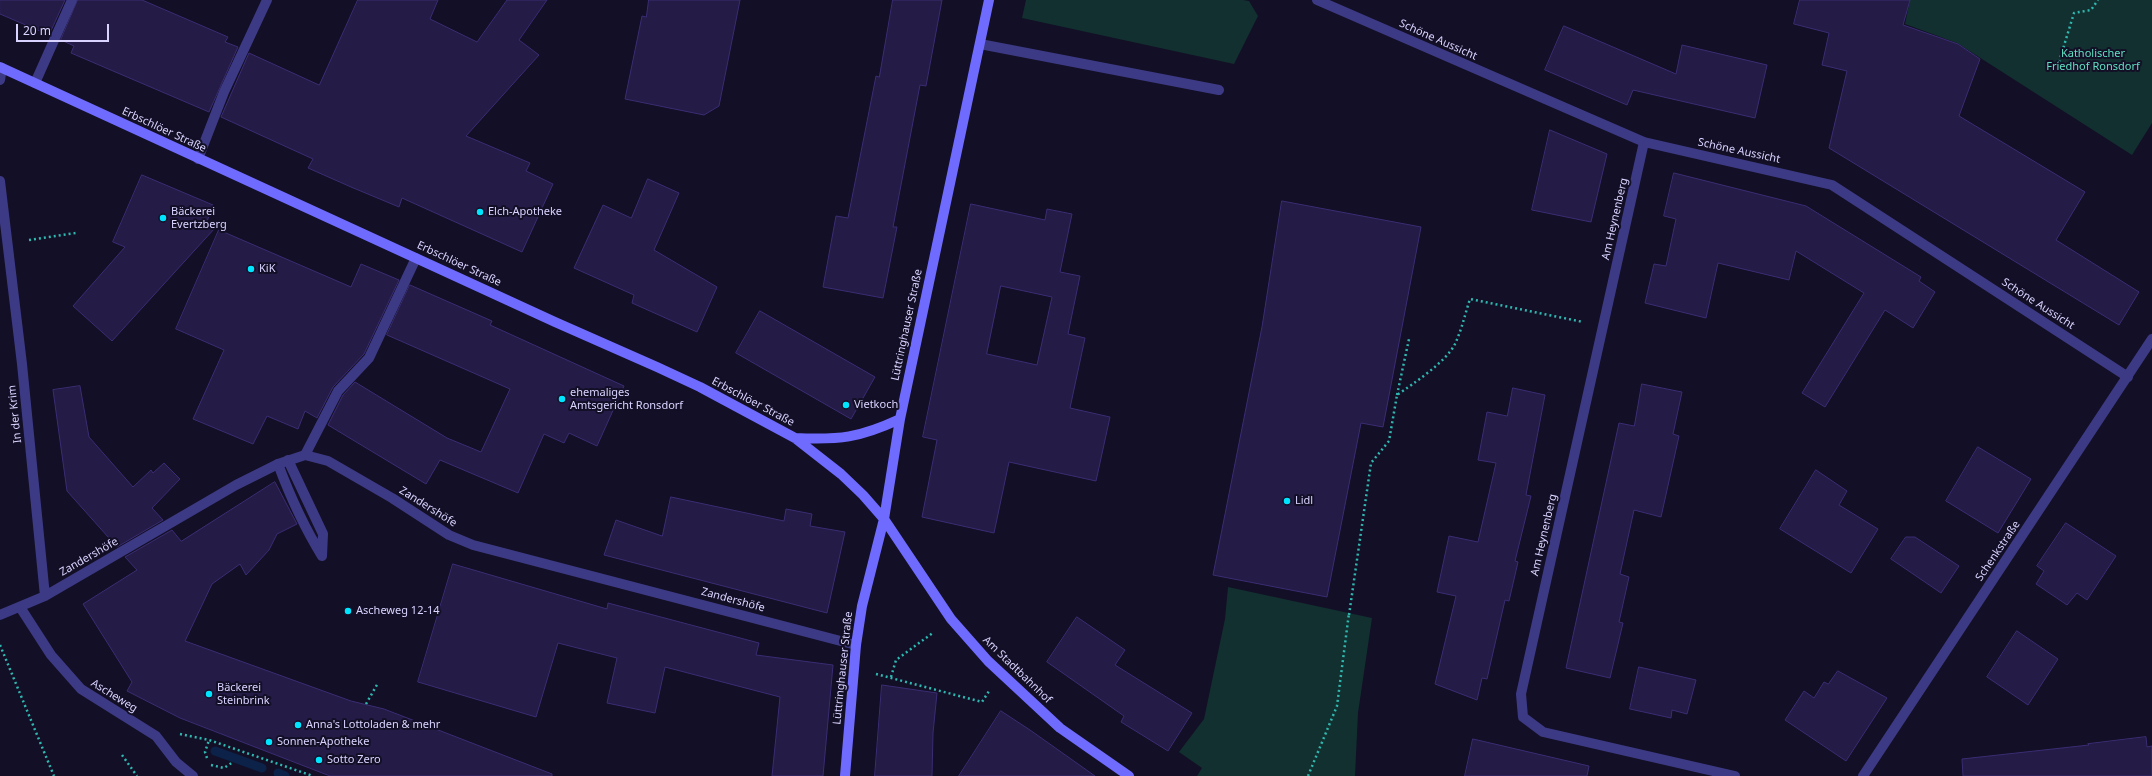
<!DOCTYPE html>
<html>
<head>
<meta charset="utf-8">
<style>
  body { margin:0 }
  #map { position:relative; width:2152px; height:776px; overflow:hidden; background:#130f26; font-family:"Noto Sans",sans-serif }
  canvas { display:block }
  .scale { position:absolute; left:16px; top:24px; width:93px; height:18px; box-sizing:border-box; border:2px solid #d9d4ff; border-top:0; padding-left:5px; font-size:12px; line-height:14px; white-space:nowrap; color:#d9d4ff; -webkit-text-stroke:3px #130f26; paint-order:stroke }
</style>
</head>
<body>
<div id="map">
<canvas width="2152" height="776"></canvas>
<div class="scale">20 m</div>
</div>
<script>
const ctx = document.querySelector('canvas').getContext('2d');
ctx.lineJoin = 'round';
function fillPath(path, color) {
  ctx.fillStyle = color;
  ctx.fill(path, 'evenodd');
}
function stroke(path, color, width, dash) {
  ctx.strokeStyle = color;
  ctx.lineWidth = width;
  ctx.lineCap = dash ? 'butt' : 'round';
  ctx.setLineDash(dash || []);
  ctx.stroke(path);
}
function drawText(font, color, halo, rows, align = 'center') {
  ctx.font = font + ' "Noto Sans",sans-serif';
  ctx.lineWidth = 4;
  ctx.setLineDash([]);
  ctx.textBaseline = 'middle';
  ctx.strokeStyle = halo;
  ctx.fillStyle = color;
  for (const [text, x, y, turn = 0] of rows) {
    ctx.save();
    ctx.translate(x, y);
    ctx.rotate((+turn || 0) * Math.PI / 180);
    ctx.textAlign = isNaN(turn) ? turn : align;
    if (halo) ctx.strokeText(text, 0, 0);
    ctx.fillText(text, 0, 0);
    ctx.restore();
  }
}
fillPath(new Path2D(`
  M 1026,0 L 1243,0 L 1249,1 L 1258,16 L 1234,64 L 1022,18 Z
  M 1910,0 L 2152,0 L 2152,123 L 2132,155 L 1957,43 L 1905,24 Z
  M 1228,587 L 1372,618 L 1358,713 L 1355,776 L 1197,776 L 1202,768 L 1179,752 L 1204,719 L 1225,619 Z`), '#12302f');
stroke(new Path2D(`
  M 215,751 L 262,768
  M 278,773 L 285,776`), '#0c2248', 9);
const building = new Path2D(`
  M 0,0 L 65,0 L 49,35 L 0,14 Z
  M 78,0 L 142,0 L 228,37 L 225,42 L 238,47 L 209,112 L 71,53 L 74,46 L 61,40 Z
  M 358,0 L 438,0 L 430,19 L 477,42 L 507,0 L 547,0 L 519,40 L 539,55 L 466,136 L 530,163 L 526,171 L 553,184 L 522,252 L 402,198 L 399,207 L 351,187 L 308,168 L 313,159 L 221,117 L 249,53 L 319,85 Z
  M 649,0 L 740,0 L 719,106 L 704,115 L 625,99 L 642,16 L 646,17 Z
  M 893,0 L 942,0 L 926,86 L 920,85 L 893,227 L 897,227 L 883,298 L 823,287 L 836,216 L 848,218 L 876,76 L 879,77 Z
  M 1800,0 L 1910,0 L 1903,25 L 1958,44 L 1980,59 L 1959,116 L 2085,192 L 2056,240 L 2139,292 L 2119,325 L 1829,148 L 1847,71 L 1822,65 L 1829,33 L 1794,24 Z
  M 1564,26 L 1676,74 L 1682,45 L 1767,65 L 1755,118 L 1633,90 L 1627,105 L 1545,70 Z
  M 1550,130 L 1607,154 L 1591,222 L 1532,210 Z
  M 1674,173 L 1806,206 L 1921,277 L 1919,281 L 1935,292 L 1913,328 L 1885,310 L 1825,407 L 1802,393 L 1864,293 L 1796,251 L 1789,280 L 1718,263 L 1706,318 L 1645,303 L 1654,264 L 1666,266 L 1676,219 L 1664,216 Z
  M 142,175 L 213,205 L 206,224 L 215,228 L 112,341 L 73,306 L 125,247 L 113,242 Z
  M 648,179 L 679,193 L 654,250 L 717,287 L 697,332 L 632,303 L 634,295 L 574,268 L 603,205 L 631,218 Z
  M 1282,201 L 1421,227 L 1383,427 L 1361,423 L 1327,597 L 1213,575 L 1262,327 Z
  M 971,204 L 1045,220 L 1047,209 L 1072,214 L 1060,272 L 1080,276 L 1068,334 L 1085,338 L 1070,408 L 1110,417 L 1096,481 L 1009,462 L 994,533 L 922,517 L 937,440 L 923,437 ZM 1001,286 L 1052,297 L 1037,365 L 987,354 Z
  M 219,230 L 351,287 L 361,264 L 399,280 L 364,354 L 333,387 L 317,418 L 305,411 L 298,429 L 267,416 L 253,444 L 193,419 L 224,350 L 176,329 Z
  M 410,285 L 492,321 L 490,325 L 624,386 L 597,446 L 569,433 L 564,443 L 544,434 L 518,493 L 440,460 L 426,484 L 328,425 L 343,395 L 355,382 L 447,438 L 481,452 L 510,389 L 387,335 Z
  M 760,311 L 875,377 L 851,419 L 736,353 Z
  M 1642,384 L 1682,392 L 1673,434 L 1679,436 L 1661,517 L 1634,510 L 1620,574 L 1629,577 L 1619,622 L 1623,623 L 1610,678 L 1566,668 L 1619,423 L 1634,426 Z
  M 80,386 L 89,437 L 133,487 L 151,470 L 153,473 L 164,463 L 180,479 L 152,508 L 163,520 L 117,547 L 67,491 L 53,390 Z
  M 1513,388 L 1545,395 L 1526,495 L 1531,496 L 1515,561 L 1518,562 L 1509,601 L 1505,600 L 1487,679 L 1482,678 L 1477,700 L 1435,684 L 1456,596 L 1437,592 L 1449,536 L 1478,542 L 1496,463 L 1478,460 L 1487,412 L 1507,416 Z
  M 1978,447 L 2031,479 L 1998,533 L 1946,501 Z
  M 1816,470 L 1847,491 L 1839,505 L 1878,529 L 1851,573 L 1780,529 Z
  M 275,482 L 297,524 L 277,534 L 269,550 L 246,575 L 240,564 L 212,584 L 185,641 L 351,701 L 384,709 L 552,774 L 552,776 L 330,776 L 180,718 L 127,691 L 132,682 L 83,604 L 137,570 L 125,557 L 172,530 L 181,541 Z
  M 671,497 L 784,521 L 786,509 L 812,514 L 810,526 L 845,532 L 827,613 L 604,555 L 616,520 L 662,536 Z
  M 2066,523 L 2116,556 L 2087,600 L 2077,593 L 2067,605 L 2036,584 L 2044,571 L 2037,566 Z
  M 1906,537 L 1915,537 L 1959,566 L 1941,593 L 1891,559 Z
  M 453,564 L 607,609 L 608,603 L 759,643 L 756,655 L 833,665 L 823,776 L 772,776 L 780,697 L 665,667 L 655,713 L 607,703 L 617,658 L 558,643 L 536,717 L 418,682 Z
  M 1077,617 L 1125,650 L 1115,665 L 1192,713 L 1168,751 L 1121,722 L 1124,716 L 1047,662 Z
  M 2017,631 L 2058,659 L 2028,705 L 1987,677 Z
  M 1639,667 L 1696,680 L 1687,714 L 1672,710 L 1671,718 L 1630,709 Z
  M 1838,671 L 1887,698 L 1846,761 L 1785,720 L 1804,691 L 1814,698 L 1824,682 L 1828,684 Z
  M 882,685 L 937,693 L 933,733 L 932,776 L 875,776 Z
  M 1001,711 L 1030,730 L 1095,776 L 959,776 Z
  M 2146,737 L 2147,747 L 2152,746 L 2152,776 L 1963,776 L 1962,759 L 2089,745 L 2088,744 Z
  M 1473,739 L 1589,766 L 1587,776 L 1465,776 Z`);
fillPath(building, '#241b47');
stroke(building, '#3b2d73', 1);
stroke(new Path2D(`
  M 2059,62 L 2074,13 L 2091,10 L 2098,0
  M 29,240 L 76,233
  M 1397,395 L 1409,339
  M 1349,615 L 1371,463 L 1389,441 L 1397,395 C 1414,383 1446,362 1455,344 C 1462,329 1465,314 1470,299 L 1583,322
  M 0,645 L 54,776
  M 876,674 L 982,702 L 989,691
  M 891,677 L 896,660 L 934,632
  M 366,704 L 378,683
  M 180,734 L 209,740 L 313,776
  M 122,755 L 137,776
  M 207,758 L 205,752 L 209,740
  M 211,765 L 224,768 L 233,762
  M 1308,776 L 1337,706 L 1349,613`), '#2fb8b0', 2.5, [2, 3]);
stroke(new Path2D(`
  M 980,44 L 1219,90
  M 35,83 L 72,0
  M 198,159 L 224,92 L 267,0
  M 305,455 L 338,391 L 369,358 L 416,258
  M 288,460 L 323,534 L 322,556
  M 278,464 C 290,496 304,527 322,556`), '#3d3a85', 10);
stroke(new Path2D(`
  M 1317,0 L 1644,142 L 1832,185 L 2128,377
  M 0,80 L 2,68
  M 1644,142 L 1521,694 L 1523,717 L 1543,732 L 1735,776
  M 0,181 L 22,364 L 45,596
  M 20,607 L 51,655 L 81,689 L 156,736 L 176,762 L 193,776
  M 0,615 L 45,596 L 236,485 L 278,464 L 305,455 L 328,461 L 392,498 L 449,535 L 473,545 L 856,645
  M 1863,776 L 2152,339`), '#3d3a85', 10);
stroke(new Path2D(`
  M 0,67 L 555,322 L 657,367 L 700,387 L 795,438 L 841,474 L 863,495 L 884,519 L 951,619 L 988,661 L 1060,728 L 1129,776
  M 795,438 C 840,440 859,438 900,419
  M 845,776 L 856,645 L 862,606 L 884,519 L 900,419 L 989,0`), '#6f6bff', 10);
for (const [x, y, r, color] of [
  [480,212,4,"#00e5ff"],
  [163,218,4,"#00e5ff"],
  [251,269,4,"#00e5ff"],
  [562,399,4,"#00e5ff"],
  [846,405,4,"#00e5ff"],
  [1287,501,4,"#00e5ff"],
  [348,611,4,"#00e5ff"],
  [209,694,4,"#00e5ff"],
  [298,725,4,"#00e5ff"],
  [269,742,4,"#00e5ff"],
  [319,760,4,"#00e5ff"]
]) {
  const dot = new Path2D();
  dot.arc(x, y, r, 0, 2 * Math.PI);
  ctx.fillStyle = color;
  ctx.fill(dot);
  stroke(dot, '#130f26', 1.5);
}
drawText('11px', '#d9d4ff', '#130f26', [
  ["Schöne Aussicht",1438,40,24],
  ["Erbschlöer Straße",164,130,25],
  ["Schöne Aussicht",1739,151,12],
  ["Am Heynenberg",1615,219,-77],
  ["Erbschlöer Straße",459,264,25],
  ["Schöne Aussicht",2038,304,33],
  ["Lüttringhauser Straße",907,325,-78],
  ["Erbschlöer Straße",753,402,28],
  ["In der Krim",15,414,-96],
  ["Zandershöfe",428,507,32],
  ["Am Heynenberg",1544,535,-77],
  ["Schenkstraße",1998,551,-56],
  ["Zandershöfe",89,557,-30],
  ["Zandershöfe",733,600,15],
  ["Lüttringhauser Straße",843,668,-84],
  ["Am Stadtbahnhof",1017,670,44],
  ["Ascheweg",114,696,32]
]);
drawText('11px', '#5fe0c0', '#130f26', [
  ["Katholischer",2093,54],
  ["Friedhof Ronsdorf",2093,67]
]);
drawText('11px', '#d9d4ff', '#130f26', [
  ["Bäckerei",171,212],
  ["Evertzberg",171,225],
  ["Elch-Apotheke",488,212],
  ["KiK",259,269],
  ["ehemaliges",570,393],
  ["Amtsgericht Ronsdorf",570,406],
  ["Vietkoch",854,405],
  ["Lidl",1295,501],
  ["Ascheweg 12-14",356,611],
  ["Bäckerei",217,688],
  ["Steinbrink",217,701],
  ["Anna's Lottoladen & mehr",306,725],
  ["Sonnen-Apotheke",277,742],
  ["Sotto Zero",327,760]
], 'left');
</script>
</body>
</html>
